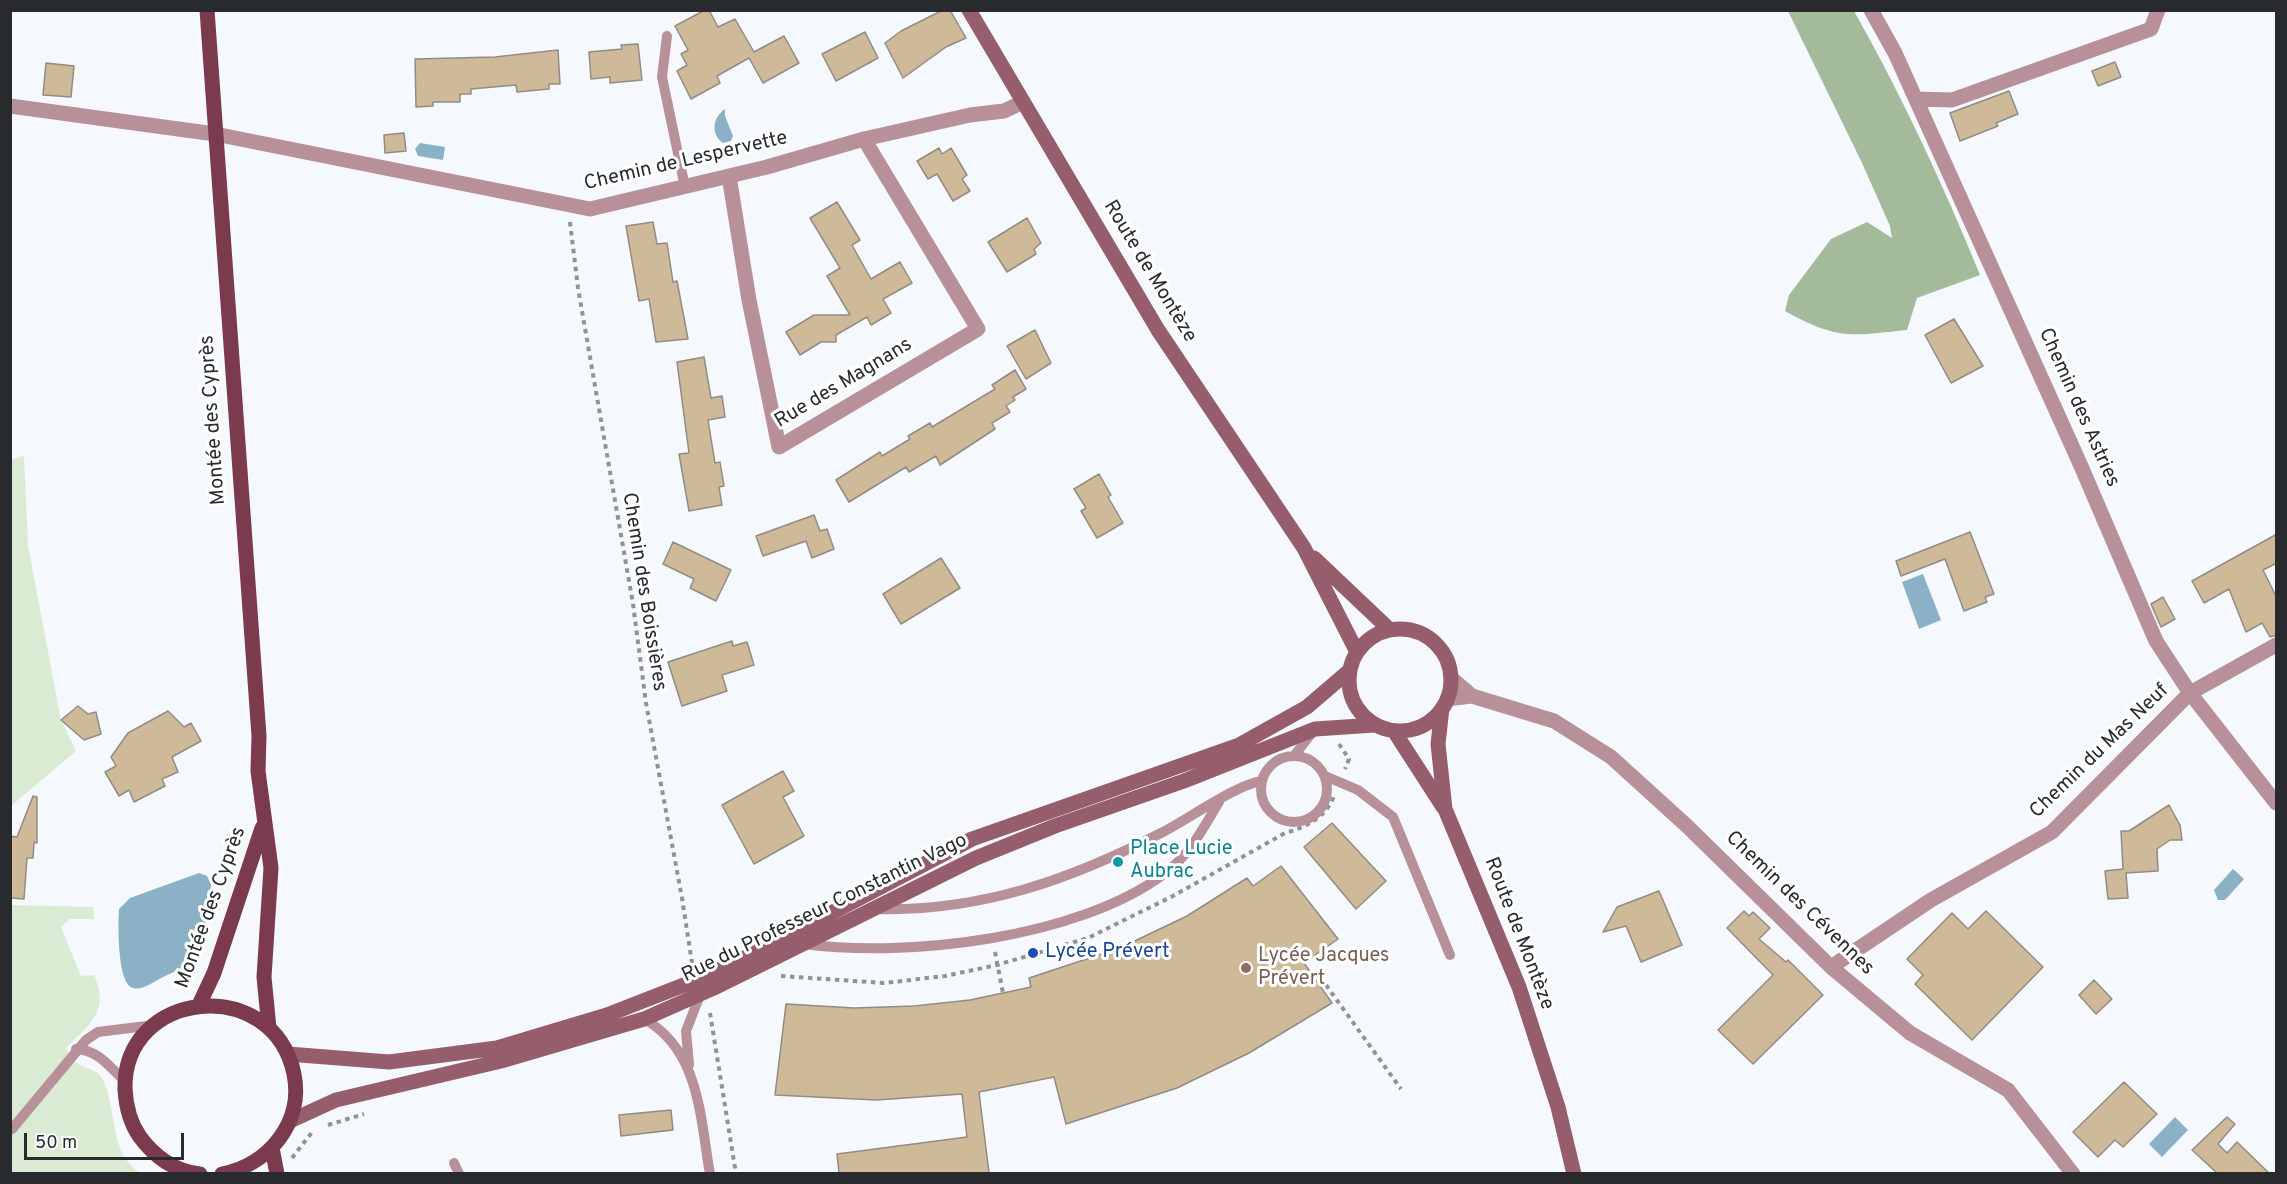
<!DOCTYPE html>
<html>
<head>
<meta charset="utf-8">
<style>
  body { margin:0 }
  #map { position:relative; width:2287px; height:1184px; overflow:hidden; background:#f5f9fe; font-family:Overpass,sans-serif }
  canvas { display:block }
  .frame { position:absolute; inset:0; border:12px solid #282a2d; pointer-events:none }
  .scale { position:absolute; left:24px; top:1133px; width:160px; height:27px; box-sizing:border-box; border:3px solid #282a2d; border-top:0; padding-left:8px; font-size:18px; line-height:21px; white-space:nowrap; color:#282a2d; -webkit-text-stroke:4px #fff; paint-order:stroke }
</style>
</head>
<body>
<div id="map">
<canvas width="2287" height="1184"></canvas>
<div class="frame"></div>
<div class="scale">50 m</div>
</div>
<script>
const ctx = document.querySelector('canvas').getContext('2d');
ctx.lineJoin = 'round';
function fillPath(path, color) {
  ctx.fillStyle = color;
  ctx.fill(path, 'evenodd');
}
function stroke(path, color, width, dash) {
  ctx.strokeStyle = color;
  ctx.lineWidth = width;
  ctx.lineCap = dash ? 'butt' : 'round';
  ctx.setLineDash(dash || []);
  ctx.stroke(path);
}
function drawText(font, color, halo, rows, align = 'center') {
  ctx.font = font + ' Overpass,sans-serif';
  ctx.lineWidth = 6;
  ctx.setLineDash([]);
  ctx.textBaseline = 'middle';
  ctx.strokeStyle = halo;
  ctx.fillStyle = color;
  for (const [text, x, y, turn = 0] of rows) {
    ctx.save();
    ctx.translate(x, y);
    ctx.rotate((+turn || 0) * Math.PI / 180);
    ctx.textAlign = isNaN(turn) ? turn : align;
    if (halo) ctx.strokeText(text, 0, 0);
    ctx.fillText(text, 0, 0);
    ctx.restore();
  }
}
fillPath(new Path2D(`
  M 24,455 L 28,546 L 61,720 L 76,751 L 11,806 L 10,461 Z
  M 11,905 L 93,907 L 94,919 L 70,919 L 61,927 L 81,976 L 94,975 C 110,1011 90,1024 66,1048 C 69,1052 72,1060 77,1063 C 85,1069 98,1069 103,1080 C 118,1111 108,1152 140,1173 L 11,1174 Z`), '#d9ebd2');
fillPath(new Path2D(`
  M 1788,11 L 1854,11 C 1902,96 1943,184 1980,275 L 1917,298 L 1907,330 C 1850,336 1837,340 1785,311 L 1789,295 L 1831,239 L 1867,222 L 1892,238 L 1890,226 L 1862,163 Z`), '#a4bb9b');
fillPath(new Path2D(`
  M 725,109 L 725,116 L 733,136 L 731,141 L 723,143 C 710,134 713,117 725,109 Z
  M 420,143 L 445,147 L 443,160 L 418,156 L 415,149 Z
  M 1923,574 L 1941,620 L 1919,629 L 1902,582 Z
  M 2233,869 L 2244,879 L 2225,900 L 2218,900 L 2214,890 Z
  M 199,873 L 207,876 L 211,885 C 210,905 205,935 196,953 C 189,966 176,971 163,977 C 155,981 142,991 133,988 C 117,984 118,923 119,909 L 130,898 Z
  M 2175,1117 L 2188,1130 L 2162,1157 L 2149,1144 Z`), '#8bb1c6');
const building = new Path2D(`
  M 705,10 L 709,10 L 718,27 L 735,19 L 754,52 L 784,36 L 799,63 L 763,83 L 749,58 L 717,76 L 720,83 L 691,99 L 677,71 L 687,65 L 681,54 L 688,50 L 675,26 Z
  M 943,10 L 950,10 L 966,38 L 946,47 L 903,78 L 885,43 L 901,31 Z
  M 865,32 L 878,58 L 836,81 L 822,54 Z
  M 638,44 L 642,80 L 610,83 L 610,77 L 591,79 L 589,52 L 622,49 L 621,45 Z
  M 558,50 L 560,84 L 549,84 L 549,89 L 517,92 L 516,85 L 471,89 L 471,94 L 460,94 L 460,102 L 433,102 L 433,106 L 416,107 L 415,59 L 495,57 Z
  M 2115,62 L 2121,77 L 2098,86 L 2092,71 Z
  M 46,63 L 74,66 L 71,97 L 43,95 Z
  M 2009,91 L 2018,114 L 1996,123 L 1998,126 L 1960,141 L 1950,113 Z
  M 404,133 L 406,151 L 385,153 L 384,135 Z
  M 939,148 L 942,154 L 951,148 L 967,175 L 962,179 L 970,191 L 953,201 L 937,174 L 928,179 L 917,161 Z
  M 837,202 L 860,240 L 852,245 L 871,279 L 900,262 L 912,283 L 883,299 L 891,313 L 871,325 L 867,317 L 836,335 L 836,342 L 821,342 L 800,355 L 786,332 L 814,315 L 850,315 L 827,276 L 840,268 L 810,218 Z
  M 1027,218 L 1041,243 L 1034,249 L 1036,254 L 1007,272 L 988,242 Z
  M 653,222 L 657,244 L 667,243 L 673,282 L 677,281 L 688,339 L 656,342 L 649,299 L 639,301 L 626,226 Z
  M 1954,319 L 1983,366 L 1951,383 L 1925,335 Z
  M 1035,330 L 1051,363 L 1026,379 L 1007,346 Z
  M 704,357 L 711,398 L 722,396 L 725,417 L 708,420 L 715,463 L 720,462 L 724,486 L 719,487 L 722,505 L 689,511 L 679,454 L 689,453 L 677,362 Z
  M 1015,370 L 1026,389 L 1013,397 L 1015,400 L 1006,406 L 1010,412 L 992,423 L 995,429 L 940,465 L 936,456 L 909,472 L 906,467 L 849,502 L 836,480 L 880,452 L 882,456 L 910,439 L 908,436 L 930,423 L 932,427 L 995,389 L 992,385 Z
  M 1099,474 L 1111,495 L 1108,497 L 1123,523 L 1097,538 L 1081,511 L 1086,508 L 1074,489 Z
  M 814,515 L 820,531 L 827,529 L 834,549 L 812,558 L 806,541 L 763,556 L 756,536 Z
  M 1970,532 L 1994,594 L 1985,597 L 1987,602 L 1964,611 L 1945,559 L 1901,576 L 1896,561 Z
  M 2277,534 L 2277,563 L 2263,570 L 2277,598 L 2277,635 L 2270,637 L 2262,623 L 2246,632 L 2229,589 L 2204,603 L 2192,581 Z
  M 673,542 L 731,570 L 716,601 L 690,588 L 694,579 L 663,564 Z
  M 941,558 L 960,588 L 901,624 L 883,594 Z
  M 2163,597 L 2175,619 L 2161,627 L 2151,604 Z
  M 732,641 L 733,646 L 747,642 L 754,665 L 722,675 L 727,691 L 682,706 L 668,662 Z
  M 78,706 L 88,714 L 96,712 L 101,734 L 84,740 L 61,720 Z
  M 168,711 L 184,727 L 191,723 L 201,741 L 172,757 L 178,772 L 162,779 L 165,786 L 134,802 L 129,790 L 119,796 L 105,772 L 116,766 L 111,757 L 128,733 Z
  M 783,771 L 794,791 L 783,797 L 804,836 L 754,864 L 722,805 Z
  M 33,796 L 37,797 L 37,843 L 34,842 L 33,858 L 27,858 L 24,899 L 10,898 L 10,836 L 17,837 Z
  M 2169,805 L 2180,825 L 2182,840 L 2170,840 L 2157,849 L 2158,871 L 2126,873 L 2128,898 L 2108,899 L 2105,871 L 2123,869 L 2121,831 L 2129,831 Z
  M 1332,823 L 1386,881 L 1356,909 L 1304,847 Z
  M 1281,866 L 1338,939 L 1304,963 L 1332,1003 L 1249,1053 L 1177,1088 L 1066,1124 L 1054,1077 L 979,1092 L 989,1173 L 839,1173 L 837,1154 L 967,1137 L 962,1094 L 876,1100 L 775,1095 L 786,1004 L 854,1008 L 914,1006 L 970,1000 L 1031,987 L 1029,978 L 1120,948 L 1187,916 L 1247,878 L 1253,886 Z
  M 1659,891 L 1682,945 L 1641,962 L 1626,926 L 1603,932 L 1617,907 Z
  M 1744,911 L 1749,916 L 1753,912 L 1770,928 L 1759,939 L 1786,962 L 1788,960 L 1823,995 L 1753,1064 L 1718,1030 L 1773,975 L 1727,928 Z
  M 1986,911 L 2043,967 L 1972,1040 L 1915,984 L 1923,975 L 1907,959 L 1952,913 L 1968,929 Z
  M 2094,980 L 2112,999 L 2096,1014 L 2079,995 Z
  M 2124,1082 L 2157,1114 L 2123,1147 L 2115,1140 L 2098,1157 L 2073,1132 Z
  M 671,1110 L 673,1130 L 621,1136 L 619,1115 Z
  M 2227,1117 L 2235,1124 L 2218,1144 L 2227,1153 L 2237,1142 L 2269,1173 L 2217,1173 L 2192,1150 Z`);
fillPath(building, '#ceb998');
stroke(building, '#928c85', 1.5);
stroke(new Path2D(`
  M 570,222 L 578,288 L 633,604 L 646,703 L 682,898 L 692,963
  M 1339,744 L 1349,759 L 1345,769
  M 995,952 L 1003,993
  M 781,976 L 884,983 L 945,976 L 997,965 L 1088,938 L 1173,896 L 1285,833 C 1307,827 1326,817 1334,796
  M 1326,985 L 1401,1089
  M 710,1013 L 736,1174
  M 328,1125 L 364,1114
  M 292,1158 L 313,1131`), '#8f9296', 4, [4.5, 4.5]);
stroke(new Path2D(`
  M 667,36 L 662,77 L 685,187
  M 1294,756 L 1314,730
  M1261 789a33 33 0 1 1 66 0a33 33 0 1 1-66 0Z
  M 1325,776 L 1358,790 L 1393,817 L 1450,955
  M 876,909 C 979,912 1070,880 1161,833 C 1187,820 1237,784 1262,781
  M 804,944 C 909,958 1078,938 1164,874 C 1190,855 1203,828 1219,802
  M 644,1019 C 700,1050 700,1118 710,1174
  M 76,1049 C 100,1051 108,1066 125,1081
  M 689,1065 L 686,1031 L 700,995
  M 12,1129 L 86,1040 L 98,1032 L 154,1025
  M 454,1163 L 459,1174`), '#b8909a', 10);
stroke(new Path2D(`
  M 1871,10 L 1895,53 L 2081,466 L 2156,641 L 2190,693 L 2276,803
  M 1916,99 L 1952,100 L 2151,29 L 2158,10
  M 10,106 L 215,134 L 590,209 L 767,167 L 864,139 L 970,115 L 1004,111 L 1021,103
  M 729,176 L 749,300 L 779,447 L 978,329 L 864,139
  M 1451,678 L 1472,696
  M 1447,699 L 1472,696 L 1554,721 L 1611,757 L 1687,826 L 1831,967 L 1910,1033 L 2008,1090 L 2073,1174
  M 1831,967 L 1931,900 L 2052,832 L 2190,693 L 2276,645`), '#b8909a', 15);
stroke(new Path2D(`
  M 969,10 L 1158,330 L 1304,548 L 1357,652
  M 1314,558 L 1390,630
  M1349 680a51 51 0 1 1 102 0a51 51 0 1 1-102 0Z
  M 1442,708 L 1438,744 L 1445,809 L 1519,987 L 1558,1107 L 1574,1174
  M 1394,731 L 1443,807
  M 288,1054 L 389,1062 L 497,1048 L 607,1015 L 694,981 L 753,954 L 972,839 L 1239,745 L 1307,707 L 1349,671
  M 290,1121 L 336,1100 L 501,1061 L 644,1019 L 714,988 L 976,858 L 1055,826 L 1184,781 L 1315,729 L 1375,725`), '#965e6d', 15);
stroke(new Path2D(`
  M 207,10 L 259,736 L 258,771 L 271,868 L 264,977 L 269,1028
  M 199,1005 L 214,973 L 262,828
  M 272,1148 L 277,1174
  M 200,1174 C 175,1172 154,1156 140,1137 C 130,1123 126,1107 125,1089 C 123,989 273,974 294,1074 C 304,1123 268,1165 222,1174`), '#7c3a4e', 15);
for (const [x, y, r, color] of [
  [1118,862,6,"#0f9aa8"],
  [1033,953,6,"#1a4fb4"],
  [1246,968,6,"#8d6e63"]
]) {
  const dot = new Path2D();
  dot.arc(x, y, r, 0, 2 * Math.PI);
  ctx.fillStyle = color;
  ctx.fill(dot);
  stroke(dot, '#fff', 2);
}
drawText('20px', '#282a2d', '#fff', [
  ["Chemin de Lespervette",686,162,-13],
  ["Route de Montèze",1149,272,59],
  ["Rue des Magnans",844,384,-31],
  ["Chemin des Astries",2078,408,66],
  ["Montée des Cyprès",214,420,-94],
  ["Chemin des Boissières",643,592,81],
  ["Chemin du Mas Neuf",2100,752,-44],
  ["Chemin des Cévennes",1799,904,44],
  ["Montée des Cyprès",212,908,-70],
  ["Rue du Professeur Constantin Vago",825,909,-26],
  ["Route de Montèze",1518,934,69]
]);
drawText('20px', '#0d838f', '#fff', [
  ["Place Lucie",1130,850],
  ["Aubrac",1130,873]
], 'left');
drawText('20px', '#164399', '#fff', [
  ["Lycée Prévert",1045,953]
], 'left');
drawText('20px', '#785e54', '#fff', [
  ["Lycée Jacques",1258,957],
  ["Prévert",1258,980]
], 'left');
</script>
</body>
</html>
